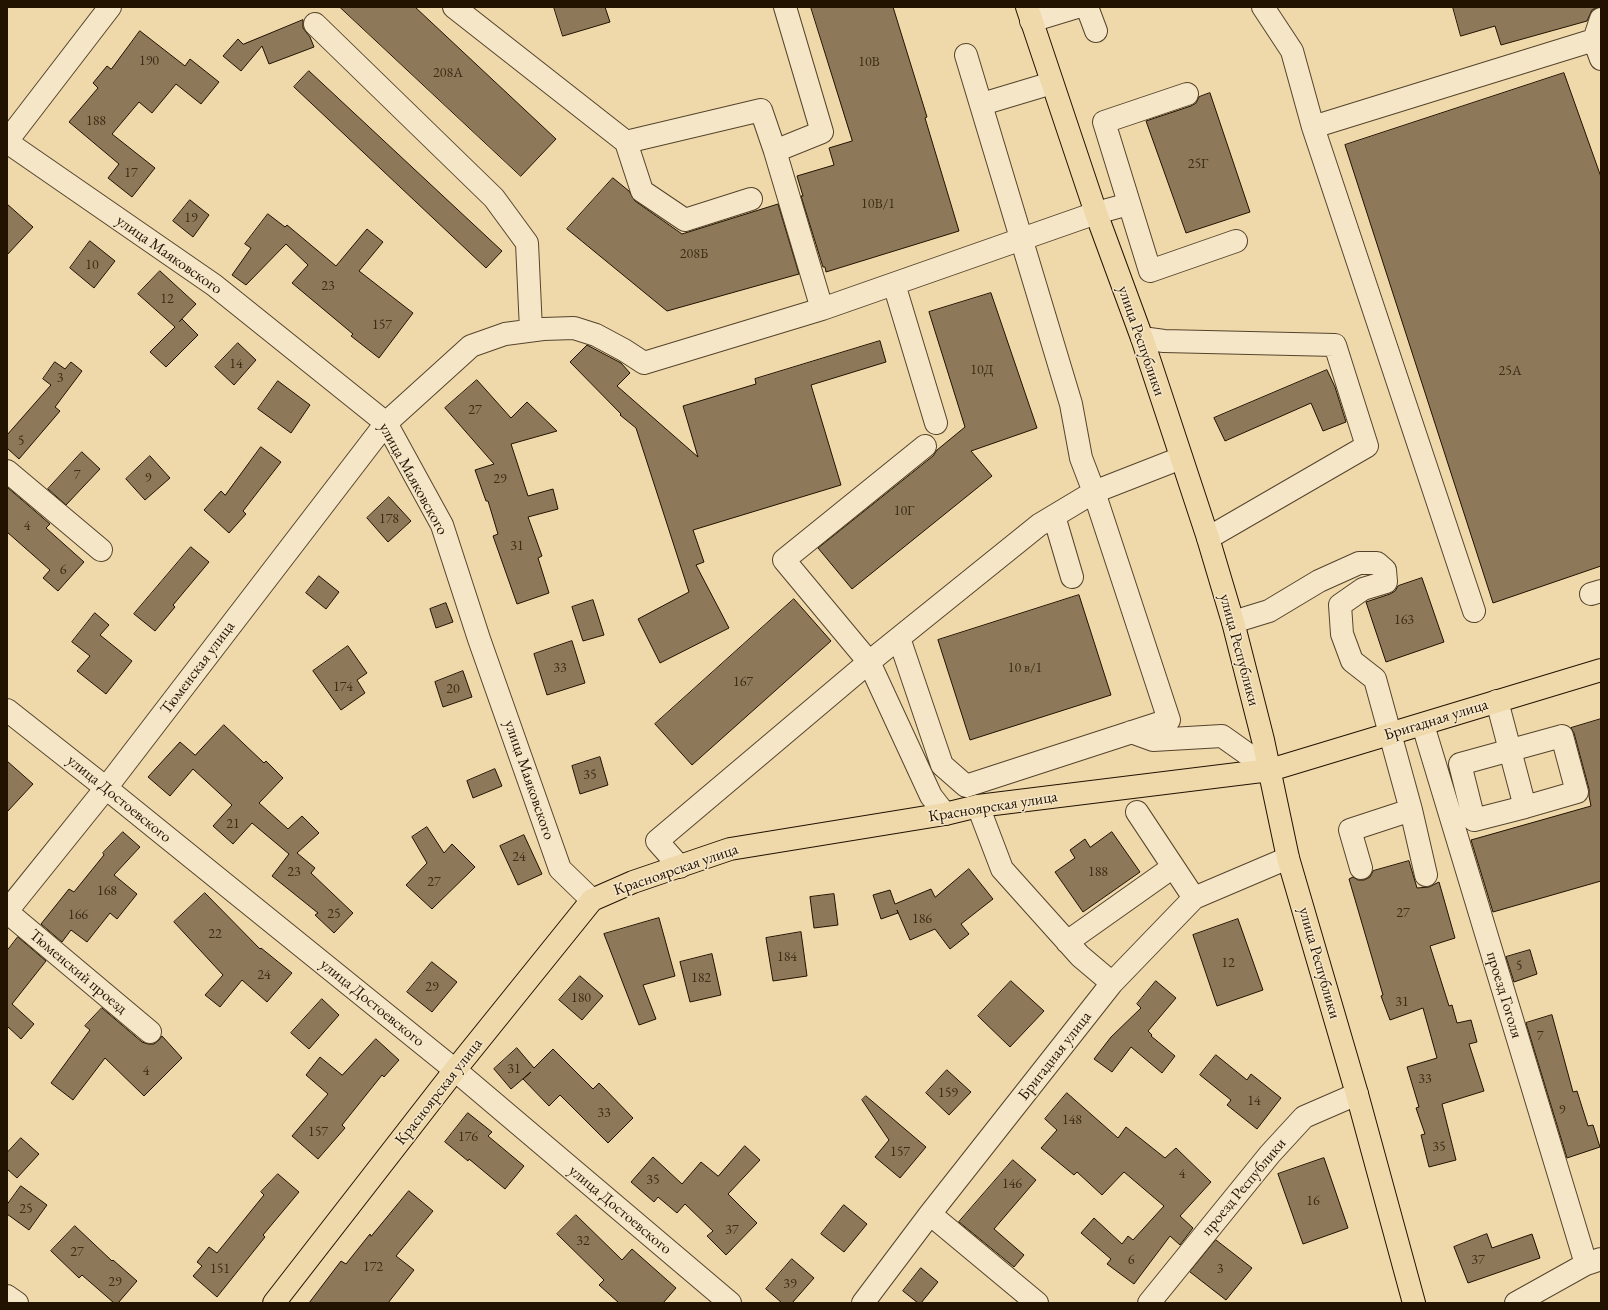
<!DOCTYPE html>
<html>
<head>
<meta charset="utf-8">
<style>
  body { margin:0 }
  #map { position:relative; width:1608px; height:1310px; overflow:hidden; background:#efd9ab; font-family:"EB Garamond",serif }
  canvas { display:block }
  .frame { position:absolute; inset:0; border:8px solid #221200; pointer-events:none }
</style>
</head>
<body>
<div id="map">
<canvas width="1608" height="1310"></canvas>
<div class="frame"></div>
</div>
<script>
const ctx = document.querySelector('canvas').getContext('2d');
ctx.lineJoin = 'round';
function fillPath(path, color) {
  ctx.fillStyle = color;
  ctx.fill(path, 'evenodd');
}
function stroke(path, color, width, dash) {
  ctx.strokeStyle = color;
  ctx.lineWidth = width;
  ctx.lineCap = dash ? 'butt' : 'round';
  ctx.setLineDash(dash || []);
  ctx.stroke(path);
}
function drawText(font, color, halo, rows, align = 'center') {
  ctx.font = font + ' "EB Garamond",serif';
  ctx.lineWidth = 3;
  ctx.setLineDash([]);
  ctx.textBaseline = 'middle';
  ctx.strokeStyle = halo;
  ctx.fillStyle = color;
  for (const [text, x, y, turn = 0] of rows) {
    ctx.save();
    ctx.translate(x, y);
    ctx.rotate((+turn || 0) * Math.PI / 180);
    ctx.textAlign = isNaN(turn) ? turn : align;
    if (halo) ctx.strokeText(text, 0, 0);
    ctx.fillText(text, 0, 0);
    ctx.restore();
  }
}
const building = new Path2D(`
  M 340,7 L 415,7 L 556,139 L 521,176 Z
  M 554,7 L 605,7 L 610,22 L 563,36 Z
  M 811,7 L 893,7 L 927,117 L 925,118 L 959,231 L 826,272 L 825,267 L 823,267 L 801,196 L 803,196 L 797,176 L 834,165 L 829,148 L 852,141 Z
  M 1453,7 L 1598,7 L 1592,10 L 1587,21 L 1501,45 L 1495,26 L 1461,36 Z
  M 303,20 L 303,28 L 310,37 L 314,47 L 269,64 L 262,46 L 241,71 L 223,56 L 238,39 L 243,44 Z
  M 140,31 L 185,66 L 190,59 L 219,82 L 201,104 L 176,84 L 152,113 L 139,102 L 112,134 L 155,168 L 132,197 L 108,178 L 119,164 L 69,122 L 98,88 L 93,83 L 107,66 L 111,69 Z
  M 309,71 L 502,251 L 486,268 L 294,87 Z
  M 1564,73 L 1601,177 L 1601,566 L 1493,603 L 1345,145 Z
  M 1210,93 L 1250,212 L 1186,233 L 1146,121 L 1191,106 L 1196,103 L 1199,97 Z
  M 613,178 L 629,191 L 635,201 L 682,234 L 778,204 L 799,274 L 667,311 L 567,229 Z
  M 190,200 L 209,215 L 193,237 L 173,221 Z
  M 7,204 L 33,227 L 7,255 Z
  M 268,214 L 285,227 L 287,225 L 336,266 L 367,229 L 383,242 L 359,271 L 413,313 L 379,358 L 351,336 L 353,334 L 292,283 L 308,265 L 286,244 L 246,285 L 232,275 L 251,248 L 245,244 Z
  M 90,241 L 115,261 L 94,288 L 70,268 Z
  M 160,271 L 196,304 L 179,322 L 182,319 L 198,335 L 166,367 L 150,352 L 175,327 L 138,294 Z
  M 991,293 L 1037,428 L 971,451 L 992,476 L 852,589 L 818,548 L 933,456 L 937,450 L 965,427 L 929,312 Z
  M 880,341 L 886,362 L 811,385 L 841,485 L 693,530 L 704,562 L 696,565 L 729,628 L 660,663 L 638,619 L 689,592 L 636,428 L 620,415 L 621,414 L 570,362 L 587,345 L 621,363 L 630,373 L 617,386 L 698,457 L 683,406 L 756,384 L 755,379 Z
  M 238,343 L 256,360 L 234,385 L 215,367 Z
  M 55,362 L 65,369 L 71,362 L 82,371 L 55,407 L 60,411 L 19,459 L 7,448 L 7,435 L 51,385 L 43,379 Z
  M 1327,370 L 1335,387 L 1346,422 L 1323,431 L 1311,403 L 1225,441 L 1214,418 Z
  M 477,380 L 511,418 L 527,402 L 557,431 L 511,444 L 528,496 L 553,489 L 558,509 L 528,517 L 542,556 L 538,558 L 549,593 L 517,604 L 493,536 L 498,534 L 488,501 L 486,501 L 475,470 L 494,464 L 445,408 Z
  M 278,381 L 310,405 L 291,433 L 258,409 Z
  M 261,447 L 281,462 L 243,511 L 246,514 L 229,533 L 204,510 L 221,491 L 225,495 Z
  M 82,452 L 100,469 L 66,505 L 48,489 Z
  M 150,456 L 170,478 L 145,500 L 126,479 Z
  M 7,487 L 50,524 L 46,528 L 84,562 L 58,591 L 43,578 L 50,570 L 7,532 Z
  M 389,497 L 411,521 L 388,542 L 367,518 Z
  M 191,547 L 209,562 L 173,605 L 175,607 L 155,631 L 134,614 Z
  M 319,576 L 339,592 L 326,609 L 306,593 Z
  M 1422,578 L 1444,642 L 1386,662 L 1366,602 L 1390,594 L 1395,591 L 1398,586 Z
  M 1079,595 L 1111,695 L 970,740 L 938,640 Z
  M 794,599 L 831,641 L 692,765 L 655,724 Z
  M 593,600 L 604,635 L 583,641 L 572,607 Z
  M 446,603 L 453,622 L 436,628 L 430,609 Z
  M 95,613 L 109,625 L 100,635 L 132,661 L 106,694 L 77,671 L 90,656 L 72,642 Z
  M 572,641 L 585,683 L 547,695 L 534,654 Z
  M 348,646 L 367,673 L 357,680 L 365,693 L 341,710 L 313,671 Z
  M 463,671 L 472,697 L 443,707 L 435,682 Z
  M 1601,719 L 1601,881 L 1493,912 L 1471,840 L 1591,806 L 1589,796 L 1589,789 L 1574,733 L 1571,728 Z
  M 224,725 L 264,763 L 266,761 L 283,778 L 259,803 L 288,829 L 302,816 L 319,833 L 297,853 L 315,868 L 311,873 L 353,913 L 334,933 L 315,915 L 318,913 L 272,876 L 289,854 L 252,823 L 233,844 L 213,826 L 232,805 L 193,769 L 170,796 L 148,777 L 180,742 L 195,755 Z
  M 600,757 L 608,785 L 580,794 L 572,766 Z
  M 7,761 L 33,784 L 7,812 Z
  M 495,769 L 502,786 L 473,798 L 467,781 Z
  M 427,827 L 444,853 L 452,844 L 475,867 L 432,909 L 406,885 L 427,863 L 412,837 Z
  M 123,832 L 140,847 L 114,875 L 137,894 L 117,919 L 110,913 L 87,942 L 71,930 L 62,942 L 41,924 L 69,889 L 74,892 L 104,855 L 103,853 Z
  M 1112,832 L 1140,872 L 1083,912 L 1055,872 L 1075,858 L 1070,850 L 1085,839 L 1090,847 Z
  M 524,835 L 542,874 L 518,885 L 500,846 Z
  M 1409,861 L 1417,888 L 1429,887 L 1439,882 L 1455,938 L 1430,946 L 1449,1006 L 1452,1005 L 1457,1023 L 1471,1020 L 1477,1042 L 1469,1044 L 1484,1091 L 1442,1104 L 1456,1160 L 1429,1167 L 1421,1135 L 1425,1134 L 1416,1108 L 1419,1107 L 1407,1067 L 1437,1058 L 1423,1008 L 1390,1020 L 1381,996 L 1383,995 L 1349,879 L 1353,877 L 1358,880 L 1364,880 L 1370,877 L 1373,871 Z
  M 969,869 L 993,899 L 961,924 L 969,934 L 950,949 L 935,929 L 910,940 L 897,910 L 898,913 L 881,919 L 873,895 L 890,890 L 895,904 L 931,889 L 935,897 Z
  M 205,893 L 260,949 L 261,948 L 292,973 L 267,1002 L 242,980 L 220,1007 L 205,995 L 223,975 L 174,922 Z
  M 834,894 L 838,925 L 814,928 L 810,897 Z
  M 659,918 L 675,976 L 643,985 L 656,1019 L 639,1025 L 604,934 Z
  M 1238,919 L 1263,990 L 1217,1006 L 1193,935 Z
  M 801,932 L 807,976 L 773,981 L 766,938 Z
  M 18,937 L 46,961 L 12,1004 L 34,1024 L 21,1039 L 7,1026 L 7,951 Z
  M 1530,950 L 1537,974 L 1514,982 L 1506,957 Z
  M 712,954 L 721,995 L 690,1002 L 680,962 Z
  M 432,962 L 457,982 L 432,1012 L 407,992 Z
  M 580,976 L 603,996 L 582,1020 L 559,1000 Z
  M 1011,981 L 1044,1011 L 1010,1047 L 978,1016 Z
  M 1156,981 L 1176,998 L 1148,1031 L 1152,1035 L 1151,1036 L 1175,1056 L 1162,1073 L 1131,1047 L 1112,1072 L 1094,1059 L 1111,1037 L 1141,1008 L 1137,1004 Z
  M 322,999 L 339,1015 L 309,1049 L 291,1033 Z
  M 102,1008 L 142,1042 L 148,1044 L 154,1044 L 159,1040 L 162,1036 L 182,1058 L 144,1096 L 105,1058 L 73,1100 L 51,1083 L 90,1030 L 85,1026 Z
  M 1552,1015 L 1573,1092 L 1577,1091 L 1588,1126 L 1593,1125 L 1600,1147 L 1567,1158 L 1526,1023 Z
  M 376,1039 L 399,1060 L 384,1077 L 382,1075 L 342,1125 L 345,1128 L 318,1159 L 292,1136 L 328,1094 L 306,1075 L 320,1057 L 342,1075 Z
  M 517,1048 L 534,1068 L 553,1049 L 593,1089 L 599,1083 L 633,1118 L 608,1143 L 560,1095 L 549,1106 L 523,1079 L 531,1072 L 511,1089 L 494,1069 Z
  M 1216,1055 L 1247,1080 L 1251,1074 L 1281,1098 L 1257,1129 L 1227,1105 L 1231,1100 L 1200,1075 Z
  M 947,1070 L 971,1092 L 949,1115 L 926,1093 Z
  M 1067,1093 L 1118,1138 L 1126,1127 L 1165,1158 L 1176,1148 L 1211,1182 L 1180,1216 L 1193,1228 L 1180,1245 L 1170,1236 L 1134,1284 L 1107,1264 L 1111,1259 L 1081,1233 L 1094,1218 L 1122,1244 L 1128,1236 L 1133,1240 L 1164,1206 L 1124,1172 L 1102,1195 L 1077,1172 L 1074,1175 L 1041,1148 L 1057,1130 L 1045,1119 Z
  M 866,1096 L 926,1147 L 900,1178 L 875,1157 L 889,1140 L 862,1100 Z
  M 468,1113 L 492,1132 L 488,1136 L 524,1166 L 505,1189 L 469,1159 L 468,1161 L 445,1142 Z
  M 21,1138 L 39,1154 L 17,1178 L 7,1169 L 7,1153 Z
  M 745,1146 L 760,1160 L 728,1194 L 757,1223 L 726,1255 L 707,1236 L 713,1231 L 685,1204 L 677,1213 L 658,1197 L 654,1202 L 631,1182 L 653,1157 L 682,1184 L 701,1162 L 718,1176 Z
  M 1324,1158 L 1348,1228 L 1303,1244 L 1278,1174 Z
  M 1013,1160 L 1036,1180 L 994,1229 L 1024,1255 L 1014,1267 L 959,1222 Z
  M 278,1174 L 299,1192 L 263,1235 L 265,1237 L 217,1297 L 193,1276 L 202,1266 L 197,1262 L 209,1247 L 217,1253 L 264,1195 L 261,1192 Z
  M 21,1186 L 47,1205 L 29,1230 L 7,1214 L 7,1205 Z
  M 409,1191 L 433,1211 L 396,1256 L 414,1270 L 388,1303 L 309,1303 L 341,1261 L 346,1264 L 370,1234 L 371,1236 Z
  M 844,1205 L 867,1224 L 844,1252 L 821,1234 Z
  M 576,1215 L 622,1260 L 632,1249 L 676,1288 L 663,1303 L 619,1303 L 599,1285 L 604,1280 L 557,1234 Z
  M 75,1226 L 112,1261 L 113,1260 L 137,1281 L 118,1303 L 114,1303 L 82,1275 L 79,1278 L 51,1251 Z
  M 1487,1234 L 1492,1248 L 1532,1234 L 1540,1258 L 1468,1283 L 1454,1247 Z
  M 1216,1240 L 1252,1268 L 1226,1300 L 1190,1272 Z
  M 792,1259 L 814,1278 L 792,1303 L 782,1303 L 766,1289 Z
  M 921,1268 L 938,1282 L 921,1303 L 918,1303 L 903,1291 Z`);
fillPath(building, '#8d7959');
stroke(building, '#221200', 1);
const minor = new Path2D(`
  M 454,7 L 626,142 L 761,110 L 775,151
  M 785,7 L 822,132 L 775,151 L 822,309
  M 1087,7 L 1096,31
  M 1263,7 L 1292,51 L 1313,127 L 1474,611
  M 1601,19 L 1594,40 L 1601,59
  M 1031,21 L 1077,7
  M 315,24 L 494,198 L 527,243 L 531,330
  M 1187,94 L 1104,122 L 1150,271 L 1236,241
  M 982,104 L 1052,83
  M 1313,127 L 1594,40
  M 7,141 L 110,7
  M 7,142 L 214,285 L 386,423 L 442,525 L 479,639 L 560,869 L 592,900
  M 626,142 L 642,191 L 685,220 L 751,199
  M 894,284 L 936,423
  M 1142,338 L 1164,341 L 1335,345 L 1367,446 L 1208,538
  M 925,446 L 784,560 L 869,662 L 931,796 L 945,814
  M 7,471 L 101,550
  M 1054,516 L 1072,577
  M 1591,594 L 1601,591
  M 1233,622 L 1269,611 L 1319,581 L 1359,563 L 1377,563 L 1385,570 L 1386,582 L 1363,589 L 1340,605 L 1342,634 L 1352,661 L 1375,679 L 1411,810 L 1350,830 L 1361,868
  M 899,638 L 942,765 L 966,786 L 1169,720 L 1094,492 L 1081,458 L 1071,404 L 966,55
  M 1497,701 L 1525,807 L 1577,792 L 1562,736 L 1460,764 L 1474,820 L 1525,807
  M 7,710 L 106,788 L 455,1070 L 730,1303
  M 1423,725 L 1586,1264
  M 1131,732 L 1153,740 L 1222,736 L 1270,770
  M 978,806 L 1002,869 L 1080,956 L 1112,983
  M 1411,810 L 1426,875
  M 1137,812 L 1194,898
  M 680,867 L 657,841 L 869,662 L 1039,525 L 1094,492 L 1181,458
  M 7,911 L 106,788 L 386,423 L 471,346 L 505,334 L 543,329 L 574,328 L 596,335 L 624,350 L 644,363 L 822,309 L 1096,213 L 1129,204
  M 7,912 L 150,1032
  M 1067,942 L 1173,867
  M 930,1214 L 1037,1303
  M 7,1296 L 17,1303
  M 863,1303 L 930,1214 L 1112,983 L 1194,898 L 1288,858
  M 1149,1303 L 1270,1154 L 1304,1117 L 1357,1094
  M 1516,1303 L 1586,1264 L 1601,1259`);
const major = new Path2D(`
  M 1027,7 L 1096,213 L 1142,338 L 1208,538 L 1233,622 L 1263,740 L 1288,858 L 1357,1094 L 1414,1303
  M 274,1303 L 455,1070 L 592,900 L 633,882 L 730,849 L 945,814 L 978,806 L 1270,770 L 1601,670`);
stroke(minor, '#55442b', 24);
stroke(major, '#221200', 24);
stroke(minor, '#f5e6c8', 22);
stroke(major, '#efd9ab', 22);
drawText('14px', '#3d2c16', null, [
  ["190",149,61],
  ["10В",869,62],
  ["208А",448,73],
  ["188",96,121],
  ["25Г",1198,164],
  ["17",131,173],
  ["10В/1",878,204],
  ["19",191,218],
  ["208Б",694,254],
  ["10",92,265],
  ["23",328,286],
  ["12",167,299],
  ["157",382,325],
  ["14",236,364],
  ["10Д",982,370],
  ["25А",1510,371],
  ["3",60,378],
  ["27",475,410],
  ["5",21,441],
  ["7",77,475],
  ["9",148,478],
  ["29",500,479],
  ["10Г",904,511],
  ["178",389,519],
  ["4",27,526],
  ["31",517,546],
  ["6",63,570],
  ["163",1404,620],
  ["33",560,668],
  ["10 в/1",1025,668],
  ["167",743,682],
  ["174",343,687],
  ["20",453,689],
  ["35",590,775],
  ["21",233,824],
  ["24",519,857],
  ["23",294,872],
  ["188",1098,872],
  ["27",434,882],
  ["168",107,891],
  ["27",1403,913],
  ["25",334,914],
  ["166",78,915],
  ["186",922,919],
  ["22",215,934],
  ["184",787,957],
  ["12",1228,963],
  ["5",1519,966],
  ["24",264,975],
  ["182",701,978],
  ["29",432,987],
  ["180",581,998],
  ["31",1402,1002],
  ["7",1540,1036],
  ["31",514,1069],
  ["4",146,1071],
  ["33",1425,1079],
  ["159",948,1093],
  ["14",1254,1101],
  ["9",1562,1110],
  ["33",604,1113],
  ["148",1072,1120],
  ["157",318,1132],
  ["176",468,1137],
  ["35",1439,1147],
  ["157",900,1152],
  ["4",1182,1174],
  ["35",653,1180],
  ["146",1012,1184],
  ["16",1313,1201],
  ["25",26,1209],
  ["37",732,1230],
  ["32",583,1241],
  ["27",77,1252],
  ["6",1131,1260],
  ["37",1478,1260],
  ["172",373,1267],
  ["151",220,1269],
  ["3",1220,1269],
  ["29",115,1282],
  ["39",790,1284]
]);
drawText('16px', '#221200', '#f5e6c8', [
  ["улица Маяковского",169,255,35],
  ["улица Республики",1141,341,71],
  ["улица Маяковского",413,479,61],
  ["улица Республики",1239,650,75],
  ["Тюменская улица",198,668,-53],
  ["Бригадная улица",1436,720,-17],
  ["улица Маяковского",529,780,71],
  ["улица Достоевского",119,799,39],
  ["Красноярская улица",993,807,-9],
  ["Красноярская улица",676,870,-19],
  ["улица Республики",1319,963,74],
  ["Тюменский проезд",78,972,40],
  ["проезд Гоголя",1504,995,73],
  ["улица Достоевского",372,1003,39],
  ["Бригадная улица",1055,1056,-52],
  ["Красноярская улица",439,1092,-52],
  ["проезд Республики",1244,1187,-50],
  ["улица Достоевского",620,1210,40]
]);
</script>
</body>
</html>
